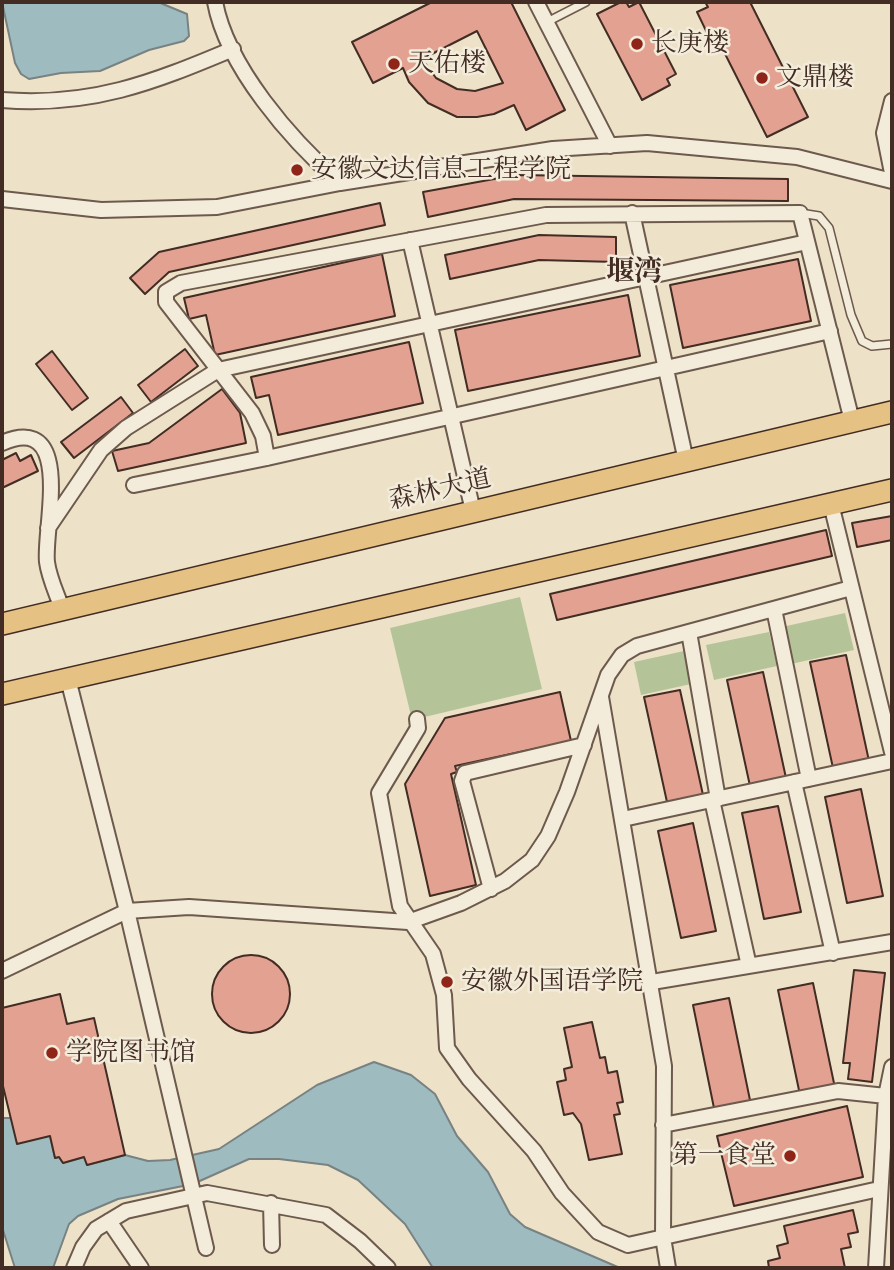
<!DOCTYPE html>
<html>
<head>
<meta charset="utf-8">
<style>
  body { margin:0 }
  #map { position:relative; width:894px; height:1270px; overflow:hidden; background:#ede2c7; font-family:"EB Garamond",serif }
  canvas { display:block }
  .frame { position:absolute; inset:0; border:4px solid #422c24; pointer-events:none }
</style>
</head>
<body>
<div id="map">
<canvas width="894" height="1270"></canvas>
<div class="frame"></div>
</div>
<script>
const ctx = document.querySelector('canvas').getContext('2d');
ctx.lineJoin = 'round';
function fillPath(path, color) {
  ctx.fillStyle = color;
  ctx.fill(path, 'evenodd');
}
function stroke(path, color, width, dash) {
  ctx.strokeStyle = color;
  ctx.lineWidth = width;
  ctx.lineCap = dash ? 'butt' : 'round';
  ctx.setLineDash(dash || []);
  ctx.stroke(path);
}
function drawText(font, color, halo, rows, align = 'center') {
  ctx.font = font + ' "EB Garamond","Noto Serif SC",serif';
  ctx.lineWidth = 5;
  ctx.setLineDash([]);
  ctx.textBaseline = 'middle';
  ctx.strokeStyle = halo;
  ctx.fillStyle = color;
  for (const [text, x, y, turn = 0] of rows) {
    ctx.save();
    ctx.translate(x, y);
    ctx.rotate((+turn || 0) * Math.PI / 180);
    ctx.textAlign = isNaN(turn) ? turn : align;
    if (halo) ctx.strokeText(text, 0, 0);
    ctx.fillText(text, 0, 0);
    ctx.restore();
  }
}
fillPath(new Path2D(`
  M 520,597 L 542,689 L 412,720 L 390,628 Z
  M 845,613 L 854,650 L 791,664 L 782,627 Z
  M 769,632 L 777,666 L 714,680 L 706,645 Z
  M 684,651 L 691,684 L 641,695 L 634,662 Z`), '#b5c498');
const water = new Path2D(`
  M 2,2 L 158,2 L 187,14 L 189,36 L 184,41 L 149,50 L 100,71 L 61,73 L 29,79 L 21,74 L 15,63 Z
  M 374,1062 L 411,1075 L 435,1094 L 457,1136 L 488,1172 L 510,1214 L 525,1227 L 620,1268 L 433,1268 L 405,1224 L 358,1180 L 328,1165 L 279,1159 L 249,1159 L 193,1184 L 118,1199 L 78,1216 L 69,1224 L 53,1268 L 15,1268 L 2,1227 L 2,1118 L 11,1118 L 50,1136 L 55,1158 L 59,1157 L 63,1163 L 84,1157 L 87,1165 L 125,1155 L 148,1161 L 170,1160 L 219,1149 L 317,1085 Z`);
fillPath(water, '#9ebbc0');
stroke(water, '#798282', 2);
const building = new Path2D(`
  M 432,2 L 511,2 L 565,110 L 526,130 L 514,105 L 494,114 L 477,117 L 457,117 L 428,103 L 409,82 L 403,68 L 373,83 L 352,42 ZM 477,31 L 503,83 L 475,91 L 457,89 L 436,78 L 422,59 Z
  M 621,2 L 626,2 L 629,7 L 639,2 L 676,74 L 667,79 L 670,85 L 642,100 L 597,14 Z
  M 705,2 L 750,2 L 808,117 L 767,137 L 716,36 L 710,39 L 697,12 L 708,7 Z
  M 516,175 L 788,179 L 788,201 L 514,199 L 428,217 L 423,192 Z
  M 380,203 L 385,225 L 169,272 L 145,294 L 130,278 L 159,252 Z
  M 539,235 L 616,237 L 616,262 L 539,260 L 450,279 L 445,255 Z
  M 382,254 L 395,316 L 215,355 L 206,315 L 189,319 L 184,298 Z
  M 798,259 L 811,321 L 683,348 L 670,285 Z
  M 628,295 L 640,356 L 468,391 L 455,330 Z
  M 409,342 L 423,403 L 278,435 L 269,395 L 256,398 L 251,377 Z
  M 185,349 L 198,366 L 151,402 L 138,385 Z
  M 52,351 L 88,398 L 72,410 L 36,364 Z
  M 222,389 L 240,413 L 246,443 L 118,471 L 112,451 L 149,443 Z
  M 121,397 L 133,413 L 74,458 L 61,442 Z
  M 16,453 L 20,461 L 31,455 L 38,471 L 2,488 L 2,460 Z
  M 892,516 L 892,540 L 857,547 L 852,523 Z
  M 826,530 L 832,556 L 557,620 L 550,594 Z
  M 846,655 L 869,761 L 833,768 L 810,662 Z
  M 763,672 L 786,778 L 750,786 L 727,680 Z
  M 680,690 L 703,795 L 667,802 L 644,697 Z
  M 560,692 L 571,741 L 455,766 L 457,772 L 451,774 L 476,885 L 430,896 L 405,784 L 445,718 Z
  M 861,789 L 883,896 L 847,903 L 825,797 Z
  M 778,806 L 801,912 L 764,919 L 742,813 Z
  M 693,823 L 716,931 L 681,938 L 658,831 Z
  M212 994a39 39 0 1 1 78 0a39 39 0 1 1-78 0Z
  M 854,970 L 885,973 L 872,1082 L 848,1079 L 850,1063 L 843,1063 Z
  M 813,983 L 835,1088 L 800,1095 L 778,990 Z
  M 60,994 L 67,1024 L 94,1018 L 125,1155 L 87,1165 L 84,1157 L 63,1163 L 59,1157 L 55,1158 L 50,1136 L 17,1144 L 2,1082 L 2,1008 Z
  M 729,998 L 751,1105 L 715,1113 L 693,1005 Z
  M 592,1022 L 600,1058 L 605,1057 L 608,1073 L 617,1071 L 623,1102 L 617,1103 L 620,1114 L 614,1115 L 622,1154 L 589,1160 L 581,1124 L 573,1113 L 564,1115 L 557,1082 L 566,1080 L 564,1069 L 572,1067 L 564,1028 Z
  M 847,1106 L 863,1177 L 734,1206 L 717,1136 Z
  M 853,1210 L 858,1232 L 848,1234 L 851,1247 L 841,1249 L 845,1268 L 769,1268 L 768,1261 L 780,1258 L 777,1246 L 788,1243 L 784,1226 Z`);
fillPath(building, '#e3a291');
stroke(building, '#422c24', 2);
const service = new Path2D(`
  M 547,22 L 586,2
  M 800,213 L 819,216 L 829,228 L 851,315 L 862,341 L 872,346 L 892,344`);
const minor = new Path2D(`
  M 215,2 C 227,67 291,140 340,183
  M 536,2 L 610,146
  M 2,100 C 91,107 152,83 233,49
  M 892,101 L 884,133 L 892,173
  M 2,199 L 101,210 L 217,207 L 340,183 L 553,149 L 647,143 L 797,157 L 892,181
  M 632,213 L 686,461
  M 410,240 L 473,511
  M 2,443 C 76,411 43,530 47,562 C 49,578 57,594 62,609
  M 267,458 L 263,436 L 252,413 L 166,302 L 166,292 L 181,283 L 546,215 L 800,213 L 852,421
  M 134,485 L 267,458 L 830,331
  M 831,504 L 892,752
  M 48,528 L 101,450 L 126,428 L 218,370 L 807,242
  M 774,609 L 809,779
  M 689,632 L 718,799
  M 68,679 L 127,911 L 206,1248
  M 601,697 L 664,1066 L 663,1237 L 668,1268
  M 417,719 L 418,728 L 379,793 L 400,906 L 433,954 L 444,995 L 447,1048 L 469,1079 L 534,1151 L 562,1193 L 598,1232 L 628,1245 L 879,1189
  M 794,782 L 833,953
  M 712,800 L 749,966
  M 623,819 L 892,761
  M 491,889 L 462,781 L 465,773 L 584,745
  M 2,971 L 127,911 L 189,907 L 408,922 L 461,903 L 505,881 L 532,860 L 548,836 L 567,792 L 608,675 L 622,655 L 637,646 L 851,588
  M 652,982 L 892,942
  M 663,1125 L 838,1091 L 886,1096
  M 271,1203 L 272,1245
  M 109,1221 L 141,1268
  M 74,1268 L 83,1247 L 96,1229 L 126,1211 L 207,1193 L 326,1215 L 360,1241 L 388,1268
  M 876,1268 L 886,1096 L 892,1067`);
const primary = new Path2D(`
  M 2,624 L 892,412
  M 2,694 L 892,490`);
stroke(service, '#6d5a4d', 10);
stroke(minor, '#6d5a4d', 18);
stroke(primary, '#422c24', 24);
stroke(service, '#f3ecdb', 7);
stroke(minor, '#f3ecdb', 14);
stroke(primary, '#e6c184', 21);
for (const [x, y, r, color] of [
  [637,44,7,"#8f2418"],
  [394,64,7,"#8f2418"],
  [762,78,7,"#8f2418"],
  [297,170,7,"#8f2418"],
  [447,982,7,"#8f2418"],
  [52,1053,7,"#8f2418"],
  [790,1156,7,"#8f2418"]
]) {
  const dot = new Path2D();
  dot.arc(x, y, r, 0, 2 * Math.PI);
  ctx.fillStyle = color;
  ctx.fill(dot);
  stroke(dot, '#f3ecdb', 2.5);
}
drawText('26px', '#422c24', '#f3ecdb', [
  ["长庚楼",651,44],
  ["天佑楼",408,64],
  ["文鼎楼",776,78],
  ["安徽文达信息工程学院",311,170],
  ["安徽外国语学院",461,982],
  ["学院图书馆",66,1053],
  ["第一食堂",776,1156,"right"]
], 'left');
drawText('26px', '#422c24', '#f3ecdb', [
  ["森林大道",440,490,-13]
]);
drawText('bold 28px', '#422c24', '#f3ecdb', [
  ["堰湾",634,272]
]);
</script>
</body>
</html>
